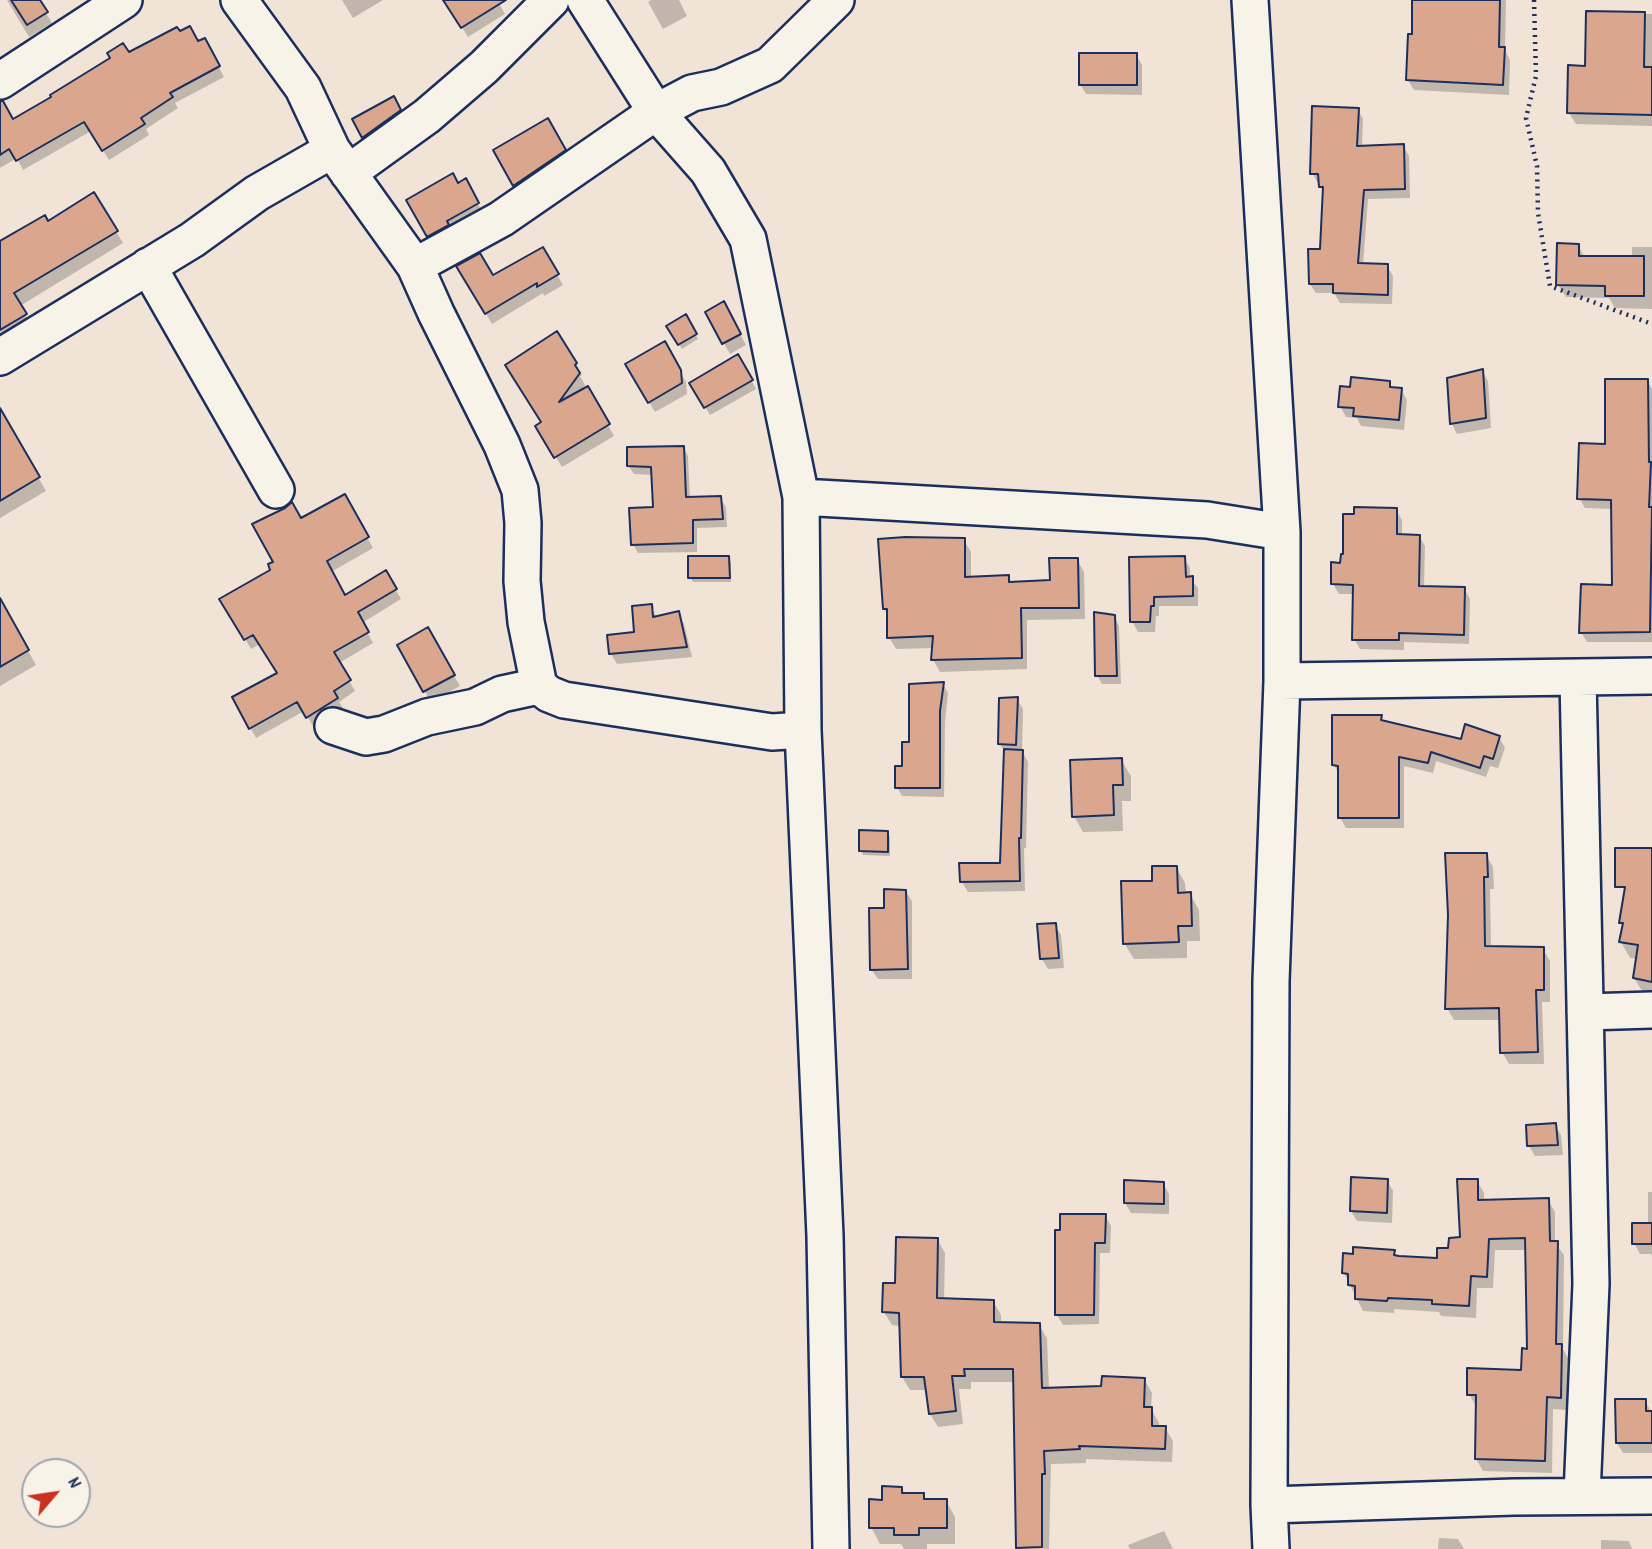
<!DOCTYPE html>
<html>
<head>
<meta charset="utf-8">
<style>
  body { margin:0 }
  #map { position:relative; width:1652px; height:1549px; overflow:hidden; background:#f1e4d6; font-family:Dekko,sans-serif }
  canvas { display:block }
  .north { position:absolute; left:21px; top:1458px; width:70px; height:70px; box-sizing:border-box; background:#f7f3e8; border:2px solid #9fa5b1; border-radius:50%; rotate:61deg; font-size:19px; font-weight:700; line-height:28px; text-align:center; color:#1b2f5e }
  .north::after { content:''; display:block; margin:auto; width:24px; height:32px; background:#c8321e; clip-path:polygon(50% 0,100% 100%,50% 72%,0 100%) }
</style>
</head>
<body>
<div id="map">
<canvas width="1652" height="1549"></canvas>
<div class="north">N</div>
</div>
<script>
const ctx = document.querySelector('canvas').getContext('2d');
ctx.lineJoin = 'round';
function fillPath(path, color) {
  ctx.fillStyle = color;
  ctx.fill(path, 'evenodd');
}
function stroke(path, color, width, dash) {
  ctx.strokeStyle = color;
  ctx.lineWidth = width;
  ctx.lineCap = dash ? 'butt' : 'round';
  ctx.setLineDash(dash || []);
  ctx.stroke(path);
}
fillPath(new Path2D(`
  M 7,0 L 38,0 L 52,23 L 29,37 Z
  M 342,0 L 383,0 L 353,18 Z
  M 445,0 L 497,0 L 505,14 L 468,37 Z
  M 651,0 L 679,0 L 687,16 L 663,29 L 648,2 Z
  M 1414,0 L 1506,0 L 1505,50 L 1510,60 L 1509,95 L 1414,90 L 1408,80 L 1413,36 Z
  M 1588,13 L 1652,14 L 1652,126 L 1576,124 L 1569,113 L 1586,68 Z
  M 204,40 L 224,77 L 175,103 L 178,108 L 146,129 L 149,135 L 109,160 L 91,131 L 23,170 L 17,158 L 0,168 L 0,119 L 12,121 L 129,55 L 198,44 Z
  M 1136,55 L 1142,65 L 1142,95 L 1086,94 L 1080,84 Z
  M 1358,110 L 1363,119 L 1362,147 L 1403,146 L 1409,156 L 1410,198 L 1368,199 L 1363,265 L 1387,266 L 1393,276 L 1392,304 L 1340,303 L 1334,293 L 1316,293 L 1310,284 L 1322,251 L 1324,194 L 1320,183 L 1318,183 L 1312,173 Z
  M 401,112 L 406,121 L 369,147 L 364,139 Z
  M 548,121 L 574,167 L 524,201 L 495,150 Z
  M 465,181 L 487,220 L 437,252 L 408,200 Z
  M 94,195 L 123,243 L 20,306 L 32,327 L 0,347 L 0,243 L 48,223 Z
  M 1578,245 L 1585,258 L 1632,258 L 1632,247 L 1652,247 L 1652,309 L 1615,308 L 1609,298 L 1566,297 L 1558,285 Z
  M 542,249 L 563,285 L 544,296 L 543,293 L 492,324 L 459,267 L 493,278 Z
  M 723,304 L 746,345 L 730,354 L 707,313 Z
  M 685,317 L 698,339 L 682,349 L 668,326 Z
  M 556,334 L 582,375 L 580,376 L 585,385 L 579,393 L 587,388 L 614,436 L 562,467 L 537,427 L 543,423 Z
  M 664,344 L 686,382 L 687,394 L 655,412 L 627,365 Z
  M 738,356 L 756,389 L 710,415 L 691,384 Z
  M 1482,371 L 1488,381 L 1491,428 L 1457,434 L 1452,424 Z
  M 1647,381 L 1652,389 L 1652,642 L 1587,642 L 1581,632 L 1613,587 L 1613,509 L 1585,508 L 1579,498 L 1607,445 Z
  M 1389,382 L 1393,389 L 1401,390 L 1407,400 L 1404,430 L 1361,426 L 1357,418 L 1346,417 L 1340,406 Z
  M 0,411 L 46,491 L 0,518 Z
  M 683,447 L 688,456 L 690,499 L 720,498 L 726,507 L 727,527 L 697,528 L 697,552 L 638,553 L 633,544 L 655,509 L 653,475 L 634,474 L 628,465 Z
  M 344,496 L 373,548 L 331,572 L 345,597 L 385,573 L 401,599 L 362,623 L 373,643 L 339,663 L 355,691 L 339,702 L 343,708 L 313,726 L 304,711 L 256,738 L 234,698 L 279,674 L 260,644 L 251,649 L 222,600 L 273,570 L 301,520 Z
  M 1396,510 L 1402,520 L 1402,536 L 1419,536 L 1425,546 L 1424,587 L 1464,588 L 1470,599 L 1469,644 L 1404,642 L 1404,650 L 1360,649 L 1354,639 L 1354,594 L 1339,594 L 1333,584 L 1342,564 Z
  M 964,540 L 971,552 L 971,578 L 1008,577 L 1012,583 L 1051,582 L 1077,560 L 1084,572 L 1085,619 L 1027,620 L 1027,669 L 940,672 L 933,660 L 934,648 L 896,649 L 889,637 L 889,617 L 884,609 Z
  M 728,558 L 731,562 L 731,582 L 693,582 L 690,577 Z
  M 1184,558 L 1190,568 L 1190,578 L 1198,588 L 1198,606 L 1159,606 L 1159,616 L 1156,616 L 1155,632 L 1138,632 L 1132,621 Z
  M 651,606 L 657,618 L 678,613 L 684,624 L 692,657 L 617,664 L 611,654 L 609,636 L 636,634 Z
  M 8,615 L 36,665 L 0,686 L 0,619 Z
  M 1114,616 L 1119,626 L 1121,684 L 1102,684 L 1097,675 Z
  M 428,629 L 460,686 L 431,702 L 399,646 Z
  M 943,684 L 948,693 L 945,722 L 944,797 L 902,796 L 897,787 L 911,743 Z
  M 1017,699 L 1023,709 L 1022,751 L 1028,762 L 1026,848 L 1024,848 L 1025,891 L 968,892 L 962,882 L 1002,864 L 1006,754 L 1000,744 Z
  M 1381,717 L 1383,722 L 1462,741 L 1499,737 L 1505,748 L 1498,768 L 1490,766 L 1486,777 L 1436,761 L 1433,773 L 1404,766 L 1404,828 L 1346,828 L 1340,817 L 1340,776 L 1334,765 Z
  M 1121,760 L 1131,776 L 1131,801 L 1122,801 L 1123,831 L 1083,832 L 1074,816 Z
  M 887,833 L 890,837 L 890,856 L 863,855 L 861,850 Z
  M 1486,855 L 1493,867 L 1494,889 L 1490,889 L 1491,947 L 1543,949 L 1550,961 L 1550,1002 L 1542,1002 L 1544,1064 L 1509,1064 L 1502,1052 L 1501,1020 L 1454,1020 L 1447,1008 Z
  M 1176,867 L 1185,883 L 1186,894 L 1190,894 L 1199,910 L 1200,941 L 1187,941 L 1187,958 L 1134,959 L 1124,943 L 1154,882 Z
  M 886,891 L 906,892 L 912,901 L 912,979 L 878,979 L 872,970 L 885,910 Z
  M 1652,919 L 1652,996 L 1644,994 L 1634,978 L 1637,959 L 1630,958 L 1621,942 Z
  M 1055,925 L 1061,935 L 1064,968 L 1048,969 L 1042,959 Z
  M 1555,1125 L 1561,1135 L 1563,1155 L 1535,1156 L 1529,1146 L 1528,1126 Z
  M 1387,1180 L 1393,1191 L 1392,1223 L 1357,1221 L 1351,1211 Z
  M 1477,1181 L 1484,1193 L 1484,1202 L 1548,1200 L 1555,1212 L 1555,1243 L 1564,1255 L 1563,1349 L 1568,1358 L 1567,1410 L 1553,1409 L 1552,1473 L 1483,1471 L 1476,1459 L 1476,1406 L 1469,1394 L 1523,1371 L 1529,1350 L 1527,1250 L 1495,1250 L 1493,1288 L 1477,1288 L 1476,1318 L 1441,1316 L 1439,1312 L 1394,1309 L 1394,1313 L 1363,1311 L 1344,1273 L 1394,1252 L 1397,1258 L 1438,1260 L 1462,1239 Z
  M 1163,1183 L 1169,1194 L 1169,1214 L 1131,1213 L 1125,1203 Z
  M 1648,1192 L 1652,1192 L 1652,1256 L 1651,1254 L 1640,1254 L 1634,1243 L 1648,1225 Z
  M 1105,1216 L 1111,1226 L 1110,1253 L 1100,1253 L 1099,1324 L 1063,1325 L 1057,1315 Z
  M 937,1239 L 945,1253 L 944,1300 L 993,1301 L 1001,1315 L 1001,1324 L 1039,1325 L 1047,1338 L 1049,1390 L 1103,1388 L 1144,1379 L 1152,1393 L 1151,1409 L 1159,1423 L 1159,1427 L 1165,1428 L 1173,1441 L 1172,1462 L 1086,1459 L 1086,1463 L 1051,1464 L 1049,1549 L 1018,1547 L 1015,1382 L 971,1382 L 971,1389 L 959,1389 L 963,1424 L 938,1427 L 930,1414 L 927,1390 L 910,1390 L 902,1377 L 901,1326 L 892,1325 L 884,1312 L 897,1285 Z
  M 1645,1401 L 1652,1413 L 1652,1453 L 1623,1453 L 1617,1443 Z
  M 901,1488 L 905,1494 L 923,1495 L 927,1501 L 946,1501 L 955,1517 L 955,1544 L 927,1544 L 927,1549 L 904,1549 L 901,1544 L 880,1544 L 871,1527 L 884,1501 Z
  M 1164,1531 L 1173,1549 L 1130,1549 L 1128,1545 Z
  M 1439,1538 L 1458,1539 L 1464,1549 L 1438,1549 Z
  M 1601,1540 L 1629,1541 L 1632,1549 L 1601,1549 Z`), '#0003');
const building = new Path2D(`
  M 11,0 L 40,0 L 48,12 L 27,25 Z
  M 443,0 L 506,0 L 461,28 Z
  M 1412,0 L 1500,0 L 1499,47 L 1505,47 L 1503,85 L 1406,80 L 1408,34 L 1412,34 Z
  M 1586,11 L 1645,12 L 1644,67 L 1652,67 L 1652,115 L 1567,113 L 1568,65 L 1585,66 Z
  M 190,26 L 198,41 L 205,38 L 220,66 L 170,93 L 173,97 L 141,118 L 145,124 L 102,151 L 84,122 L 16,161 L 9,149 L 0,155 L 0,101 L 3,101 L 13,119 L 51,97 L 50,95 L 110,58 L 107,53 L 123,43 L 129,52 L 177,27 L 180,31 Z
  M 1079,53 L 1137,53 L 1137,85 L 1079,85 Z
  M 394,96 L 401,110 L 362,138 L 352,119 Z
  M 1312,106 L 1359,108 L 1357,146 L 1404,144 L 1405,189 L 1364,190 L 1358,263 L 1388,264 L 1388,295 L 1333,293 L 1333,284 L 1309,284 L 1308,249 L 1320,249 L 1323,187 L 1319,187 L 1318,174 L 1310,174 Z
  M 548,118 L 566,150 L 513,186 L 493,150 Z
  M 453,173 L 458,183 L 466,178 L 479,203 L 447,221 L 449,225 L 427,237 L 406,200 Z
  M 94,192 L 118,231 L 14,293 L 27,314 L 0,330 L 0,241 L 45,215 L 48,221 Z
  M 1557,243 L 1579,244 L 1579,256 L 1644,256 L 1644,296 L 1605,296 L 1605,286 L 1556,285 Z
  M 543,247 L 559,274 L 537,287 L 537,283 L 485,314 L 456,266 L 480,253 L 493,275 Z
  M 724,301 L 741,334 L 722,344 L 705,312 Z
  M 686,314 L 697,334 L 678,345 L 666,326 Z
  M 557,331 L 577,363 L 575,365 L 580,373 L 559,402 L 588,386 L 610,424 L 554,458 L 535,426 L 541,422 L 505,365 Z
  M 665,341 L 681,370 L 682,383 L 648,403 L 625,364 Z
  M 738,354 L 753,380 L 704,408 L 689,383 Z
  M 1483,369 L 1486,418 L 1450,424 L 1447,378 Z
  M 1351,377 L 1390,381 L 1390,387 L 1402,388 L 1399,420 L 1353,416 L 1354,408 L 1338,407 L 1340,386 L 1350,387 Z
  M 1605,379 L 1648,379 L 1649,462 L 1651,462 L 1649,507 L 1652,507 L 1650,632 L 1579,633 L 1581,584 L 1612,585 L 1611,500 L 1577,499 L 1579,443 L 1605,444 Z
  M 0,408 L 40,477 L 0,501 Z
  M 684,446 L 686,497 L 721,496 L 723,519 L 693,520 L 693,543 L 631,545 L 629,508 L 653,507 L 651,467 L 627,466 L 627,447 Z
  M 345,494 L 369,537 L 327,561 L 345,595 L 386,570 L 397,589 L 358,612 L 369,632 L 334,652 L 351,680 L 334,691 L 338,698 L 306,718 L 297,702 L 249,729 L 232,697 L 277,673 L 253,635 L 244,640 L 219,599 L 270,570 L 268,564 L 273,562 L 252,524 L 285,508 L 292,502 L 301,518 Z
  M 1354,507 L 1397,508 L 1397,534 L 1420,535 L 1419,586 L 1465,587 L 1464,635 L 1399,633 L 1399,640 L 1352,640 L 1353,585 L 1331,584 L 1331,562 L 1340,563 L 1341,554 L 1343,554 L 1343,514 L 1354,514 Z
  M 905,537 L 965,538 L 965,577 L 1009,575 L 1009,582 L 1050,580 L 1049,558 L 1078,558 L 1079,608 L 1021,608 L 1022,658 L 931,660 L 933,636 L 887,638 L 887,609 L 883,609 L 878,539 Z
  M 688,556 L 729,556 L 730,578 L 688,578 Z
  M 1185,556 L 1186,577 L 1193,576 L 1193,596 L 1154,597 L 1154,606 L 1151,606 L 1150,622 L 1130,622 L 1129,557 Z
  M 0,598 L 29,650 L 0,667 Z
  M 652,604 L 653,617 L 679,611 L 687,647 L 609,654 L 607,635 L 634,632 L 632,606 Z
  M 1094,612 L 1115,615 L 1117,676 L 1095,676 Z
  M 428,627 L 455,675 L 423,692 L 397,645 Z
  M 944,682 L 940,711 L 940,788 L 895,788 L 895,766 L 902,766 L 902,742 L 909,742 L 909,684 Z
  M 1018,697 L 1016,745 L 998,744 L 999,698 Z
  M 1332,715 L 1382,715 L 1381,720 L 1461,739 L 1465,724 L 1500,736 L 1493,759 L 1484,756 L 1480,768 L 1431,752 L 1428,763 L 1399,757 L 1399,818 L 1338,818 L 1338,766 L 1332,765 Z
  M 1004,749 L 1023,750 L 1021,838 L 1019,838 L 1020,881 L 960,882 L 959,863 L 1000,863 Z
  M 1122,758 L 1123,785 L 1113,785 L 1114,815 L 1072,817 L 1070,760 Z
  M 859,830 L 888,831 L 888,852 L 859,851 Z
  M 1615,848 L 1652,848 L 1652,982 L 1633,978 L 1638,945 L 1619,942 L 1623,923 L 1619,923 L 1625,887 L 1615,887 Z
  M 1445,853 L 1487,853 L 1488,877 L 1484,877 L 1485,946 L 1544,947 L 1544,990 L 1536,990 L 1538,1052 L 1500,1053 L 1499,1008 L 1445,1009 L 1448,915 Z
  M 1152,866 L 1177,866 L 1178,893 L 1191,892 L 1192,926 L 1178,926 L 1179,942 L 1123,944 L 1121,881 L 1152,881 Z
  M 884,889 L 906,890 L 908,969 L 870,970 L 869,908 L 884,908 Z
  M 1056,923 L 1059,958 L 1040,959 L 1037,924 Z
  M 1556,1123 L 1558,1145 L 1527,1146 L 1526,1125 Z
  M 1351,1177 L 1388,1179 L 1387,1213 L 1350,1211 Z
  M 1457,1179 L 1478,1179 L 1478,1200 L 1549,1198 L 1550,1241 L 1558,1241 L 1556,1344 L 1562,1344 L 1561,1398 L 1547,1397 L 1545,1461 L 1475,1459 L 1476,1395 L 1467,1395 L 1467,1368 L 1521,1370 L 1522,1348 L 1527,1349 L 1525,1238 L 1489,1239 L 1487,1277 L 1471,1276 L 1469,1306 L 1432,1304 L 1432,1300 L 1388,1298 L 1387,1301 L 1355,1299 L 1355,1286 L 1348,1285 L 1348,1274 L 1342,1273 L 1343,1253 L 1353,1254 L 1353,1247 L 1395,1250 L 1394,1255 L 1399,1256 L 1437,1258 L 1437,1248 L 1448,1248 L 1449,1238 L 1460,1237 Z
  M 1124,1180 L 1164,1182 L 1164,1204 L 1124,1203 Z
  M 1060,1214 L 1106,1214 L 1105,1243 L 1095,1243 L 1094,1315 L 1055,1315 L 1055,1230 L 1060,1230 Z
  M 1632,1223 L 1652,1223 L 1652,1244 L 1632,1244 Z
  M 896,1237 L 938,1238 L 937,1298 L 994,1300 L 994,1322 L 1040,1323 L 1042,1388 L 1101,1386 L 1102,1376 L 1145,1378 L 1144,1407 L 1152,1407 L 1152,1426 L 1166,1426 L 1165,1449 L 1079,1446 L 1080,1449 L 1044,1451 L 1045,1474 L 1042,1474 L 1042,1547 L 1016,1548 L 1013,1369 L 964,1369 L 965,1376 L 952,1376 L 956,1411 L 929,1414 L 924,1377 L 901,1377 L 899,1313 L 882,1312 L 883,1283 L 895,1283 Z
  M 1615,1399 L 1646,1399 L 1646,1411 L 1652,1411 L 1652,1443 L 1616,1443 Z
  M 882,1486 L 902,1487 L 902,1493 L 924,1493 L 924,1499 L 947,1499 L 947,1528 L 919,1528 L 919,1535 L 894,1535 L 894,1528 L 869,1528 L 869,1499 L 882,1500 Z`);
fillPath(building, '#daa78e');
stroke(building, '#1b2f5e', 2);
const minor = new Path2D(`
  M 239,0 L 303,88 L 332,150 L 415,266 L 436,313 L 502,445 L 520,490 L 523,523 L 522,581 L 526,622 L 539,686 L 549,694 L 564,700 L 772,732 L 803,730
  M 585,0 L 656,112 L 708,171 L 748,239 L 801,497 L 1207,520 L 1282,532
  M 1250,0 L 1282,532 L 1282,681 L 1271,981 L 1269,1505 L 1271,1549
  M 0,81 L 124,0
  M 348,173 L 427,116 L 484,67 L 551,0
  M 148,266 L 276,490
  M 415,266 L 501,219 L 656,112 L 692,93 L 721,87 L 770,65 L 836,0
  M 0,357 L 192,240 L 257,193 L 332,150
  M 801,497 L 803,730 L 825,1236 L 831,1549
  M 1578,678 L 1591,1284 L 1582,1495
  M 1282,681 L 1652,676
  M 333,726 L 366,737 L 384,734 L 427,717 L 475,707 L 502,694 L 539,686
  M 1585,1012 L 1652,1010
  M 1269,1505 L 1514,1497 L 1652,1496`);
stroke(minor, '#1b2f5e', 40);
stroke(new Path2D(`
  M 1534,0 L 1536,76 L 1526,118 L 1537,166 L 1538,213 L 1550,286 L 1652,324`), '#1b2f5e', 4.5, [2, 5]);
stroke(minor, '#f7f3e8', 35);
</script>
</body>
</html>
